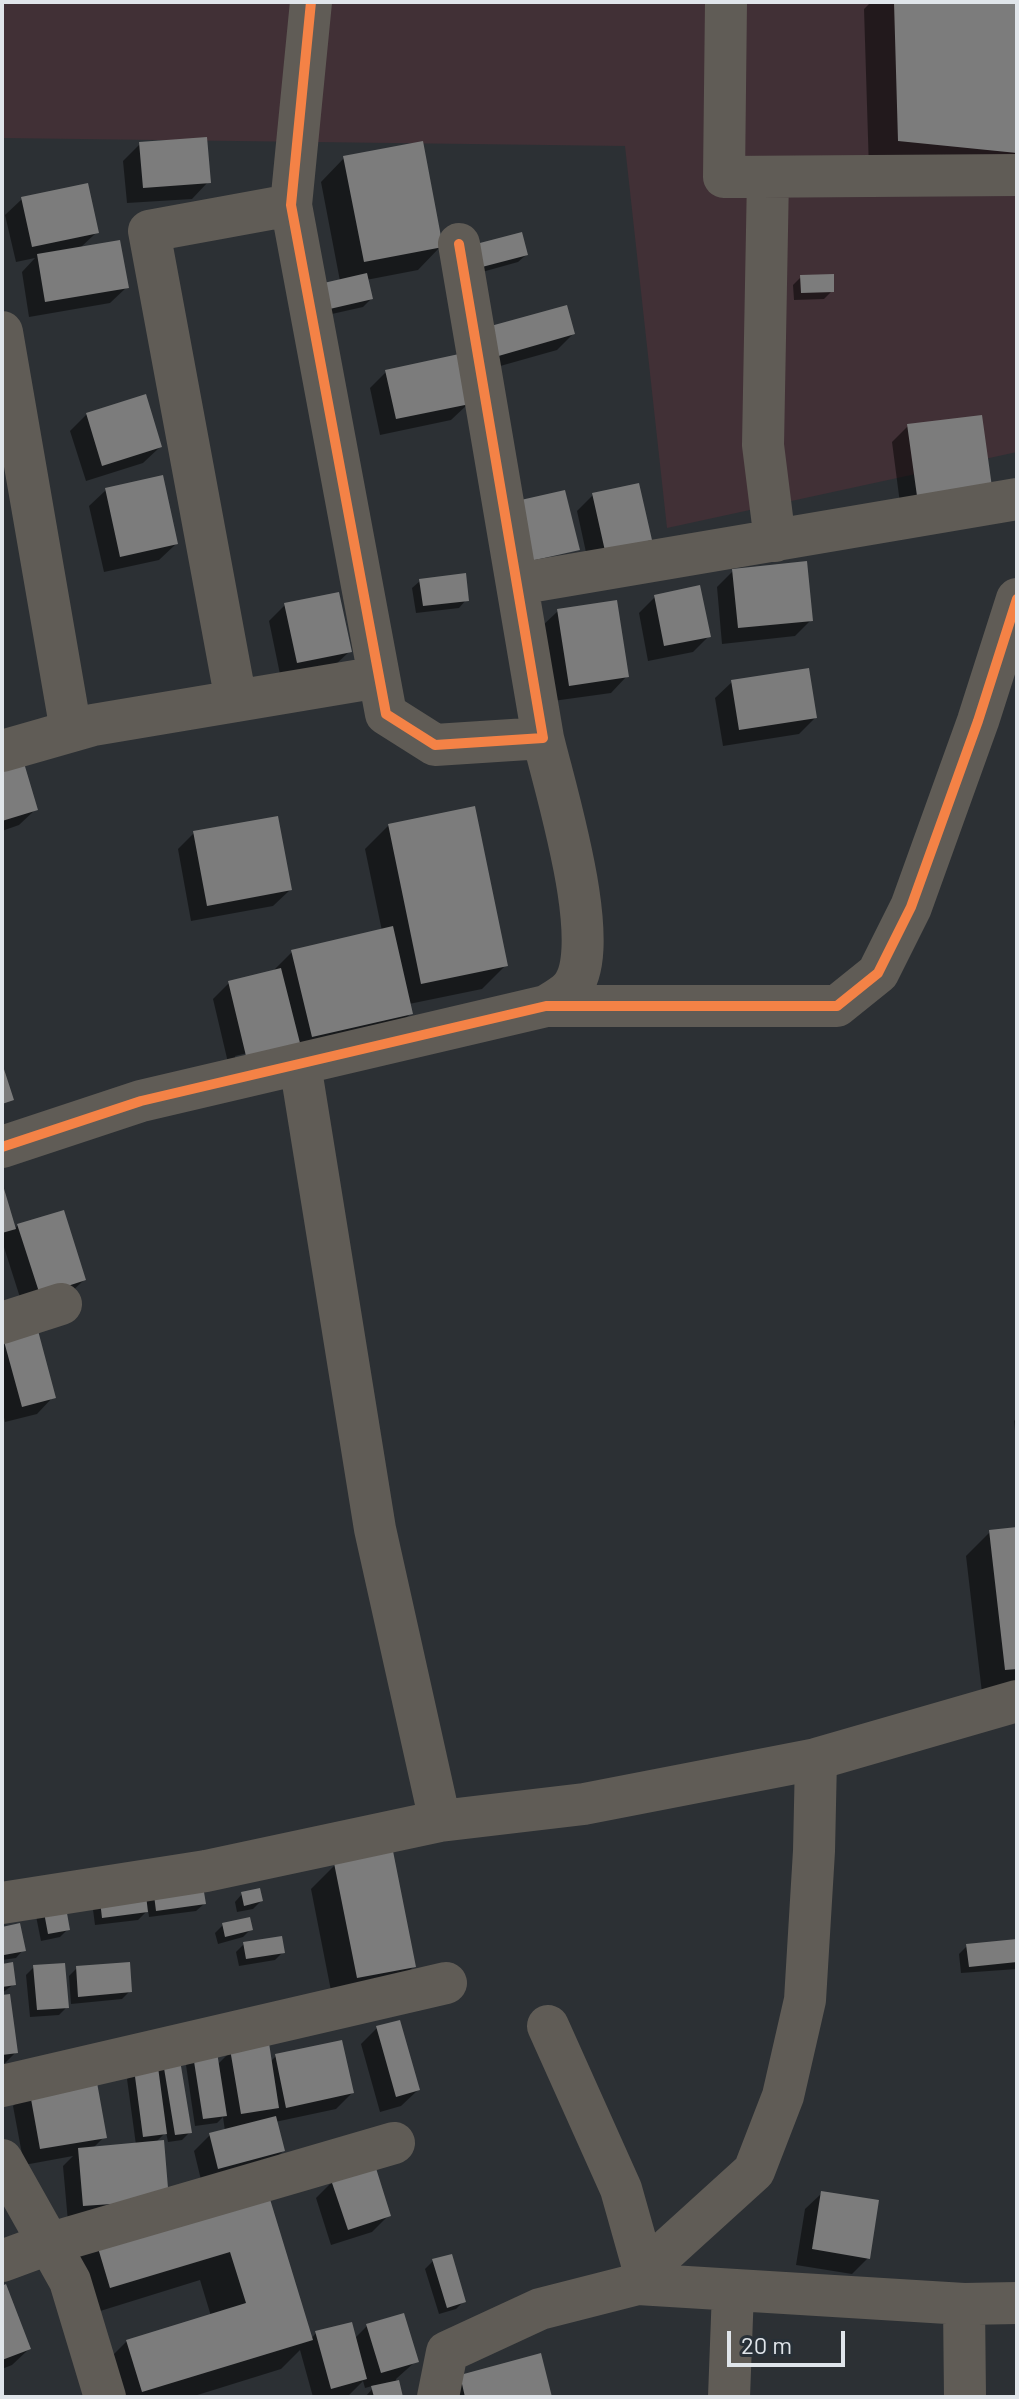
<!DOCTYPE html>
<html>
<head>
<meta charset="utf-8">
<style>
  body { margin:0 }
  #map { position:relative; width:1019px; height:2399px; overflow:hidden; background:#2c3034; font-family:Barlow,sans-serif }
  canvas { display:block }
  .frame { position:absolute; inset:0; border:4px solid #e0e5ea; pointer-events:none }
  .scale { position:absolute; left:727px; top:2331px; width:118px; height:36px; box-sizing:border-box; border:4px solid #e0e5ea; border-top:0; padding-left:10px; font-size:24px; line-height:28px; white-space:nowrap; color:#e0e5ea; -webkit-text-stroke:6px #283037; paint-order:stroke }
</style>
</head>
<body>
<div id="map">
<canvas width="1019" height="2399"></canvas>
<div class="frame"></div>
<div class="scale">20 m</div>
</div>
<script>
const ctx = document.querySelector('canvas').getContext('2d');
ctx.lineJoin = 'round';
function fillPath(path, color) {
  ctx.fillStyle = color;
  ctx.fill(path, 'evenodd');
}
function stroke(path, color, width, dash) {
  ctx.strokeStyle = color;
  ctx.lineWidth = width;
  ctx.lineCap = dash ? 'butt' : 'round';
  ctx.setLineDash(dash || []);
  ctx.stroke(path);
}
fillPath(new Path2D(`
  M 2,2 L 1017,2 L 1017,452 L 667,528 L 625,146 L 2,138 Z`), '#413036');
fillPath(new Path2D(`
  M 871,2 L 1017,2 L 1017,186 L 869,170 L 864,9 Z
  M 140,144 L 208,182 L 192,199 L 127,203 L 123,161 Z
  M 344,158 L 441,246 L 418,270 L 366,280 L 371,299 L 363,307 L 314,318 L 340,281 L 321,182 Z
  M 22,199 L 97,232 L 80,248 L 127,287 L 110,303 L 29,317 L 22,272 L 35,258 L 16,262 L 5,215 Z
  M 469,253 L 526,255 L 518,262 L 475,274 Z
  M 801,277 L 832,291 L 824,299 L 794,300 L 793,285 Z
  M 573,334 L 557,350 L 479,372 L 472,345 Z
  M 386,372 L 468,404 L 451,420 L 380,435 L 370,388 Z
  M 87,414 L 160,447 L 143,463 L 86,481 L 70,431 Z
  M 908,426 L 990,486 L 901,511 L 892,442 Z
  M 106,490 L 176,544 L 159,560 L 104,572 L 89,506 Z
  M 593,495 L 634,555 L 589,566 L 577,511 Z
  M 733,571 L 811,620 L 795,636 L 722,644 L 717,587 Z
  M 420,581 L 466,600 L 459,608 L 416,613 L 412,588 Z
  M 655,597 L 709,636 L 693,652 L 648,661 L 639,613 Z
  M 285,605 L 350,651 L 333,667 L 281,679 L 269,621 Z
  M 558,611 L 627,676 L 611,693 L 553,701 L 541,627 Z
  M 732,682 L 815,718 L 799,734 L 723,746 L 715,698 Z
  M 2,772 L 36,809 L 19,825 L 2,831 Z
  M 389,825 L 506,965 L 482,989 L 409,1004 L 411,1013 L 387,1037 L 230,1071 L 213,999 L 229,983 L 272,972 L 292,952 L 382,931 L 365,849 ZM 281,1045 L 236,1060 L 235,1056 Z
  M 194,833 L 290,890 L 273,906 L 191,921 L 178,849 Z
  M 2,1187 L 14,1230 L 18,1225 L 84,1280 L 67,1296 L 24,1310 L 2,1241 Z
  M 2,1334 L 53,1397 L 37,1414 L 5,1422 L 2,1409 Z
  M 1017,1417 L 1017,1450 L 1014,1421 Z
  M 1017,1529 L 1017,1689 L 982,1693 L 966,1556 L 990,1532 Z
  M 335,1865 L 414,1966 L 390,1990 L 333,2001 L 311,1889 Z
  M 100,1894 L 204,1904 L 196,1911 L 149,1917 L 148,1910 L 138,1920 L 95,1925 L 92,1902 Z
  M 242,1894 L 261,1901 L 253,1909 L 237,1912 L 235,1902 Z
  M 44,1908 L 68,1929 L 60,1937 L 41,1941 L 36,1916 Z
  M 19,1925 L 23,1950 L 16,1958 L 2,1960 L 2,1929 Z
  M 223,1925 L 251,1929 L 243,1937 L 218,1944 L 215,1933 Z
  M 1017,1941 L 1017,1969 L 961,1973 L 959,1954 L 967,1946 Z
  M 244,1944 L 283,1952 L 275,1960 L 239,1966 L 236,1952 Z
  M 2,1966 L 14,1984 L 2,1993 Z
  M 34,1967 L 67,2007 L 59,2015 L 30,2017 L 26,1975 Z
  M 77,1968 L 130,1991 L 122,1999 L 71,2004 L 69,1976 Z
  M 2,1997 L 16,2052 L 2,2066 Z
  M 377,2028 L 418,2090 L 401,2106 L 380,2112 L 361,2044 Z
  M 231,2051 L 270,2062 L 276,2056 L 352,2093 L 336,2109 L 275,2122 L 283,2151 L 267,2167 L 202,2184 L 194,2151 L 210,2135 L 225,2131 L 223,2117 L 217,2123 L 195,2126 L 186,2065 L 194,2057 L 217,2065 Z
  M 164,2064 L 190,2132 L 182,2140 L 168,2142 L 166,2132 L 155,2143 L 167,2199 L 68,2222 L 63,2166 L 73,2156 L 24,2165 L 13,2106 L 30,2090 L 104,2137 L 93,2148 L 136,2145 L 127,2079 L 135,2071 Z
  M 332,2182 L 389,2215 L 372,2232 L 331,2245 L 316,2198 Z
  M 265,2188 L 311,2339 L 316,2333 L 354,2339 L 367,2326 L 416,2361 L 396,2379 L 401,2397 L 365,2397 L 376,2385 L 365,2388 L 363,2381 L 349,2395 L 313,2397 L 300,2350 L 281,2369 L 191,2397 L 105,2397 L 97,2371 L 127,2341 L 211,2316 L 200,2280 L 81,2317 L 66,2270 L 96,2240 Z
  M 822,2193 L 868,2258 L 852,2274 L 796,2265 L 805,2209 Z
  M 433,2261 L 464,2301 L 456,2309 L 439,2314 L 425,2269 Z
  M 2,2288 L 29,2349 L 12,2365 L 2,2369 Z
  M 461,2377 L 550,2397 L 441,2397 Z`), '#0007');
fillPath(new Path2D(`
  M 894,2 L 1017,2 L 1017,153 L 898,141 Z
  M 207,137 L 211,183 L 143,188 L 139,142 Z
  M 423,141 L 443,247 L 364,262 L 343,156 Z
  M 88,183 L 99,233 L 32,247 L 21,197 Z
  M 522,232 L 528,255 L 482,267 L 476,244 Z
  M 120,240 L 129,288 L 45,302 L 37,254 Z
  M 367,273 L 373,299 L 321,311 L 315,285 Z
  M 834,274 L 834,292 L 801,293 L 800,275 Z
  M 567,305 L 575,334 L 495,357 L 487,327 Z
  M 459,354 L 470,404 L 396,419 L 385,370 Z
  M 146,394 L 162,447 L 102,466 L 86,413 Z
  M 982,415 L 992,487 L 917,496 L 907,424 Z
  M 163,475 L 178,544 L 120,557 L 105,488 Z
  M 639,483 L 652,540 L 605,551 L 592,493 Z
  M 565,490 L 580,550 L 526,562 L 512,502 Z
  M 807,561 L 813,621 L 738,628 L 732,569 Z
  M 466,573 L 469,601 L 423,606 L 419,579 Z
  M 700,585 L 711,637 L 664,646 L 654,595 Z
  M 339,592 L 352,652 L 297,663 L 284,603 Z
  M 617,600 L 629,677 L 569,686 L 557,609 Z
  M 809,668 L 817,718 L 739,730 L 731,680 Z
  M 24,763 L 38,810 L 2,821 L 2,770 Z
  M 475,806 L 508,966 L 421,984 L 388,824 Z
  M 278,816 L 292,890 L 207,906 L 193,831 Z
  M 393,926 L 413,1014 L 312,1037 L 291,950 Z
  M 281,968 L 300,1043 L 246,1056 L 228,981 Z
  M 2,1063 L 14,1100 L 2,1104 Z
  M 2,1182 L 16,1229 L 2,1233 Z
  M 64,1210 L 86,1280 L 40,1295 L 17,1224 Z
  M 36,1323 L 56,1398 L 22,1407 L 2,1334 Z
  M 1017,1527 L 1017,1669 L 1005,1670 L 989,1530 Z
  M 393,1851 L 416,1967 L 357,1978 L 334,1863 Z
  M 202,1880 L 206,1904 L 156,1911 L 153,1887 Z
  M 145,1887 L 148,1912 L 102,1918 L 99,1892 Z
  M 260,1888 L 263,1901 L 244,1906 L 241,1892 Z
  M 65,1902 L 70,1930 L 48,1934 L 43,1907 Z
  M 250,1917 L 253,1930 L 225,1937 L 222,1923 Z
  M 20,1923 L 26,1951 L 4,1955 L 2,1927 Z
  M 282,1936 L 285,1953 L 246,1959 L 243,1942 Z
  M 1017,1939 L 1017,1962 L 969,1967 L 966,1944 Z
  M 13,1962 L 16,1985 L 2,1987 L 2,1964 Z
  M 130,1962 L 132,1992 L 78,1997 L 76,1966 Z
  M 65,1963 L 69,2008 L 37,2010 L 33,1965 Z
  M 10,1994 L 18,2053 L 2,2055 L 2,1995 Z
  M 400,2020 L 420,2090 L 396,2097 L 376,2026 Z
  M 342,2040 L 354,2093 L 286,2108 L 275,2054 Z
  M 269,2043 L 279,2108 L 241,2114 L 230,2049 Z
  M 217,2052 L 227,2116 L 203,2119 L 193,2055 Z
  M 180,2060 L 192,2133 L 175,2135 L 163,2062 Z
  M 158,2067 L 167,2134 L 143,2137 L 134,2069 Z
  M 96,2077 L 107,2138 L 40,2149 L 29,2088 Z
  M 276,2116 L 285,2151 L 218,2169 L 209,2133 Z
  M 164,2140 L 169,2200 L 83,2206 L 78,2148 Z
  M 375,2165 L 391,2216 L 348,2230 L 331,2180 Z
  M 266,2186 L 313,2340 L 142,2392 L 126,2340 L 246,2303 L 230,2252 L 110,2288 L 95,2238 Z
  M 821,2191 L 879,2200 L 870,2259 L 812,2249 Z
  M 452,2254 L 466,2302 L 447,2308 L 432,2259 Z
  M 6,2284 L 31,2349 L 2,2360 L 2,2286 Z
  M 404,2313 L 419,2362 L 381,2373 L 366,2324 Z
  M 352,2322 L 367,2379 L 331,2389 L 315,2331 Z
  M 541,2353 L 552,2397 L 465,2397 L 460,2375 Z
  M 399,2380 L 403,2397 L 374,2397 L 371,2386 Z`), '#7c7c7c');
stroke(new Path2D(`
  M 311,2 L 291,205 L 386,714 L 435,745 L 543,738 L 459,244
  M 726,2 L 724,177 L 1017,175
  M 768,177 L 763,445 L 775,541
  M 2,332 L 71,731
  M 517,584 L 1017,499
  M 236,701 L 149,231 L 291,205
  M 543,738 C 555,789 605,948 571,988 C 565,995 554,1001 546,1006
  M 2,751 L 93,725 L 379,677
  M 300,1064 L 375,1529 L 440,1821
  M 2,1147 L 141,1101 L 546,1006 L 837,1006 L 878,973 L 911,907 L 978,721 L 1017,599
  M 2,1323 L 61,1304
  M 2,1903 L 206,1871 L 440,1821 L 584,1804 L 816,1759 L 1017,1701
  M 548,2026 L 621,2189 L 643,2267
  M 2,2086 L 446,1983
  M 2,2160 L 70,2281 L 105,2397
  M 2,2261 L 48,2244 L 394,2143
  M 638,2284 L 643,2267 L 667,2250 L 754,2171 L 783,2096 L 805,2000 L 814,1851 L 816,1759
  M 964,2304 L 1017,2303
  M 438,2397 L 447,2352 L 540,2309 L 638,2284 L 964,2304 L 965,2397
  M 729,2397 L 733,2291`), '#605c56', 42);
stroke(new Path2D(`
  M 311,2 L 291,205 L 386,714 L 435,745 L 543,738 L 459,244
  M 2,1147 L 141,1101 L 546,1006 L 837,1006 L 878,973 L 911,907 L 978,721 L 1017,599`), '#f48246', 10);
</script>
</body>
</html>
